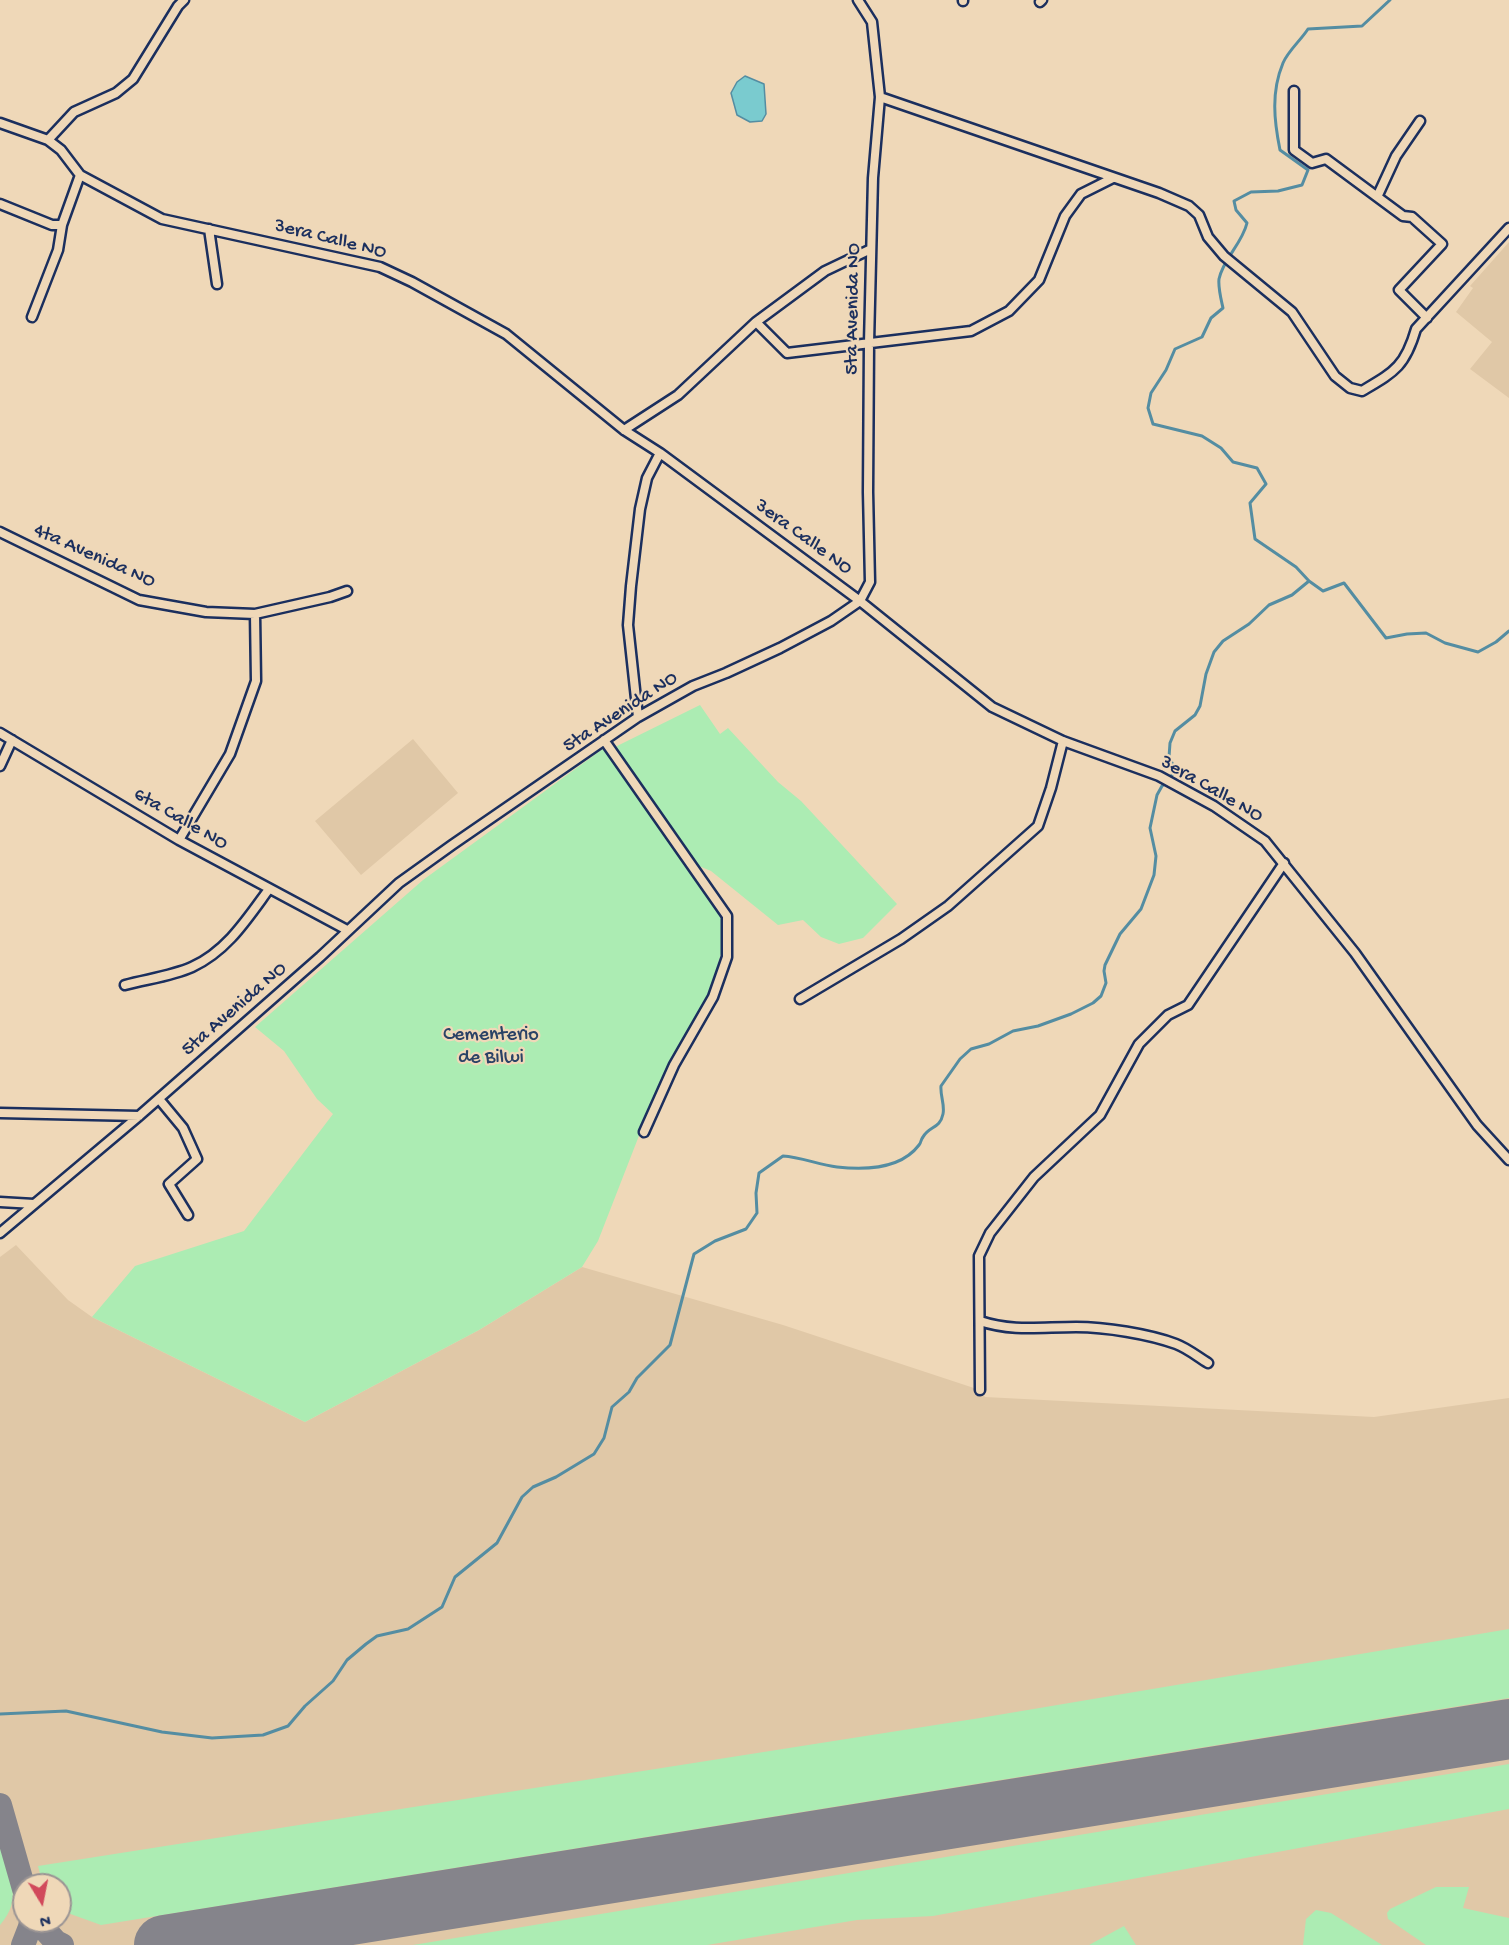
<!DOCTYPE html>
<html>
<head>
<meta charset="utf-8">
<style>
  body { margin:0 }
  #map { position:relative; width:1509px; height:1945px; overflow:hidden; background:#efd8b8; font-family:"Gochi Hand",sans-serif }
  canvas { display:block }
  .north { position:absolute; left:12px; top:1873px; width:60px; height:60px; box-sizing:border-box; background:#efd8b8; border:2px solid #9a9494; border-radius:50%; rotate:170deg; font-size:16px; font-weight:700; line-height:24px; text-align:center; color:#1b2f5e }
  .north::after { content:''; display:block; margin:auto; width:21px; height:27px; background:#d1495b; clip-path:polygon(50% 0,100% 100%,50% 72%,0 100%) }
</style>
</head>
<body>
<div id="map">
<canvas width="1509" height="1945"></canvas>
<div class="north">N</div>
</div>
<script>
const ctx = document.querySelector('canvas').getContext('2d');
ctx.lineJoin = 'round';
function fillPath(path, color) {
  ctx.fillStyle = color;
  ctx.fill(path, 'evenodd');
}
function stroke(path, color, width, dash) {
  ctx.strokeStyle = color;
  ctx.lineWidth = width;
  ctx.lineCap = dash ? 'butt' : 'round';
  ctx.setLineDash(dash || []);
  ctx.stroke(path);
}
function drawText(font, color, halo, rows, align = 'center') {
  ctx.font = font + ' "Gochi Hand",sans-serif';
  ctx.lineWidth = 4.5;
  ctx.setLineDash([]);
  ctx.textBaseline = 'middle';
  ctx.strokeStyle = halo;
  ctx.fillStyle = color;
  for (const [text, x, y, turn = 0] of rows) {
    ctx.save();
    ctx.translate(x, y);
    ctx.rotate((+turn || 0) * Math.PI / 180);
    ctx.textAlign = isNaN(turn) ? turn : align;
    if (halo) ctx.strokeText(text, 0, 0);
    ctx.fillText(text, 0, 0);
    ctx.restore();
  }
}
fillPath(new Path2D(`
  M 1509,242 L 1509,398 L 1470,369 L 1492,342 L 1456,312 L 1473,288 L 1470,286 Z
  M 413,739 L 458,793 L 361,875 L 315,821 Z
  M 16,1245 L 68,1300 L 92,1317 L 305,1422 L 479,1330 L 582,1267 L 783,1325 L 980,1390 L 985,1397 L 1374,1417 L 1509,1398 L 1509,1945 L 0,1945 L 0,1257 ZM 24,1885 L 60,1885 L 60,1921 L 24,1921 Z`), '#e0c8a7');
fillPath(new Path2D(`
  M 700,705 L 720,734 L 728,728 L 778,782 L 801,801 L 897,904 L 863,938 L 839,944 L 821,937 L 803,920 L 778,925 L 711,871 L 694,864 L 669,830 L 615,747 Z
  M 604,748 L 723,917 L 721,954 L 709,994 L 642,1128 L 598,1241 L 582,1267 L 479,1330 L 305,1422 L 92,1317 L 135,1266 L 244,1231 L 333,1114 L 317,1099 L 284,1051 L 255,1027 L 423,880 Z
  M 1509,1629 L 1509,1698 L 101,1925 L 65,1912 L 60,1907 L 60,1885 L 43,1885 L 38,1866 L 980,1718 Z
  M 1509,1764 L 1509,1809 L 933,1916 L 857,1920 L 707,1945 L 413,1945 Z
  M 0,1845 C 9,1876 24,1898 0,1925 Z
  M 1436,1887 L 1469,1887 L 1463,1908 L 1509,1918 L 1509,1945 L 1426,1945 L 1388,1919 L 1387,1913 L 1390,1909 Z
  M 1316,1910 L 1331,1913 L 1382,1945 L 1303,1945 L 1306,1919 Z
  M 1124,1926 L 1136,1945 L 1089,1945 Z`), '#acecb3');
const water = new Path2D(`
  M 745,76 L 764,84 L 766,114 L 762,121 L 750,122 L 737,115 L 731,93 L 737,82 Z`);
fillPath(water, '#7acbcf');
stroke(water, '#548da2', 1.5);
stroke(new Path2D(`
  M 1390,0 L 1362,26 L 1308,29 C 1301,40 1288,51 1283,63 C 1271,92 1274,120 1280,150 L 1308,170 L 1302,185 L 1278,191 L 1251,192 L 1234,201 L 1236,210 L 1247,223 C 1242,244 1223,259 1219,279 C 1218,288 1221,299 1223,308 L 1211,318 L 1202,337 L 1175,349 L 1166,370 L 1151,393 L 1148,408 L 1153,424 L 1202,436 L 1221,448 L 1233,462 L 1257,468 L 1266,484 L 1250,503 L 1255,539 L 1296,567 L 1309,581 L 1323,591 L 1344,583 L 1386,638 L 1407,634 L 1426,633 L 1445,643 L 1478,652 L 1496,642 L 1509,631
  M 0,1714 L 66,1711 L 162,1732 L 212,1738 L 263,1735 L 288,1726 L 305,1706 L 333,1681 L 347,1660 L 366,1644 L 377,1636 L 408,1629 L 442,1607 L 455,1577 L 497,1543 L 522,1497 L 533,1487 L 556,1477 L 594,1454 L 604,1438 L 612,1407 L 629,1392 L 637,1378 L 670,1345 L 694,1254 L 715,1241 L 746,1229 L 757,1213 L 756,1193 L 759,1173 L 783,1156 C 801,1157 819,1165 837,1167 C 864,1170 901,1169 919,1145 C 922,1141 920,1141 923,1137 C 929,1126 940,1129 943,1114 C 945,1105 940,1095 941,1086 L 960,1059 L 971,1049 L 989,1044 L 1013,1031 L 1038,1026 L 1071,1014 L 1093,1003 L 1101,996 L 1106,983 L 1104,971 L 1105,965 L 1120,934 L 1141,909 L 1154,875 L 1156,856 L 1150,828 L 1157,795 L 1162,786 L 1169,781 L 1173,773 L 1173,765 L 1169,757 L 1170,743 L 1175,731 L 1195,715 L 1200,706 L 1206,674 L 1214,652 L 1223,641 L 1249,624 L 1269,605 L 1292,595 L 1309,581`), '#548da2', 3);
stroke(new Path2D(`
  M 0,1805 L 24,1889
  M 37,1921 L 56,1942 L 62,1945
  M 23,1945 L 30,1927 L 31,1921`), '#85848b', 24);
stroke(new Path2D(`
  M 164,1945 L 1509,1729`), '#85848b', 60);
const minor = new Path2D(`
  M 963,1 L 963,0
  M 1040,2 L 1042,0
  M 1294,91 L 1294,150 L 1312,163 L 1326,159 L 1403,216 L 1412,217 L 1442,244 L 1399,290 L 1427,318
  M 880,97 L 1159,193 L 1189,206 L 1199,215 L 1208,237 L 1224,256 L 1292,312 L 1335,376 L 1350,388 L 1362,391 C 1394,372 1405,367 1416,329 L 1509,228
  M 0,123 L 48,140 L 61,150 L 80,175 L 162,219 L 380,267 L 412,282 L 506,334 L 624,430 L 660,453 L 860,601 L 992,707 L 1063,741 L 1159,776 L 1214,806 L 1265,841 L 1355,953 L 1477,1125 L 1509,1160
  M 48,140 L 74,112 L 116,93 L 133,79 L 178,6 L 184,0
  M 1378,195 L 1396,156 L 1420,121
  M 0,204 L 52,225 L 62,225
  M 209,229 L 217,284
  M 32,317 L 58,250 L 62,225 L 80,175
  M 756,322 L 787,353 L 971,331 L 1009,311 L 1039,280 L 1065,216 L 1081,194 L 1113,178
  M 624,430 L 678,395 L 756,322 L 825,271 L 871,249
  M 0,532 L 139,600 L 206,612 L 255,614 L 256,681 L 230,754 L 179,840
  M 255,614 L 330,597 L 347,591
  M 638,717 L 628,625 L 631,586 L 640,509 L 647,478 L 660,453
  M 0,733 L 179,840 L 347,930
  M 604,740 L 727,916 L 727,957 L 713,997 L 674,1065 L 644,1132
  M 0,766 L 12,740
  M 125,985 C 147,979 172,976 192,967 C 227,951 247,919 269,889
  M 800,999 L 901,939 L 948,906 L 1038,826 L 1051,788 L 1063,741
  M 159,1099 L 183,1128 L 197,1159 L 169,1184 L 188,1215
  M 0,1113 L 139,1116
  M 0,1202 L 34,1204
  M 0,1233 L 139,1116 L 320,957 L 399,883 L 452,845 L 638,717 L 693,686 L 726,673 L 780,648 L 831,621 L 860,601 L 870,582 L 868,492 L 869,343 L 873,178 L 880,97 L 872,22 L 858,0
  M 980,1321 C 1013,1332 1041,1327 1076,1327 C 1105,1327 1149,1334 1176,1344 C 1187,1348 1198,1357 1208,1363
  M 980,1390 L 979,1256 L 990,1233 L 1034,1177 L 1100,1115 L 1139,1044 L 1168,1015 L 1188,1005 L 1284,863`);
stroke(minor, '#1b2f5e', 13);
stroke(minor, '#efd8b8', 8);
drawText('20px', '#1b2f5e', '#efd8b8', [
  ["3era Calle NO",330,240,14],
  ["5ta Avenida NO",854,309,-89],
  ["3era Calle NO",803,538,36],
  ["4ta Avenida NO",94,557,24],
  ["5ta Avenida NO",621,713,-33],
  ["3era Calle NO",1211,790,30],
  ["6ta Calle NO",180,820,30],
  ["5ta Avenida NO",235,1010,-41]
]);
drawText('20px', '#2a4266', '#efd8b8', [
  ["Cementerio",491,1036],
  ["de Bilwi",491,1059]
]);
</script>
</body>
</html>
